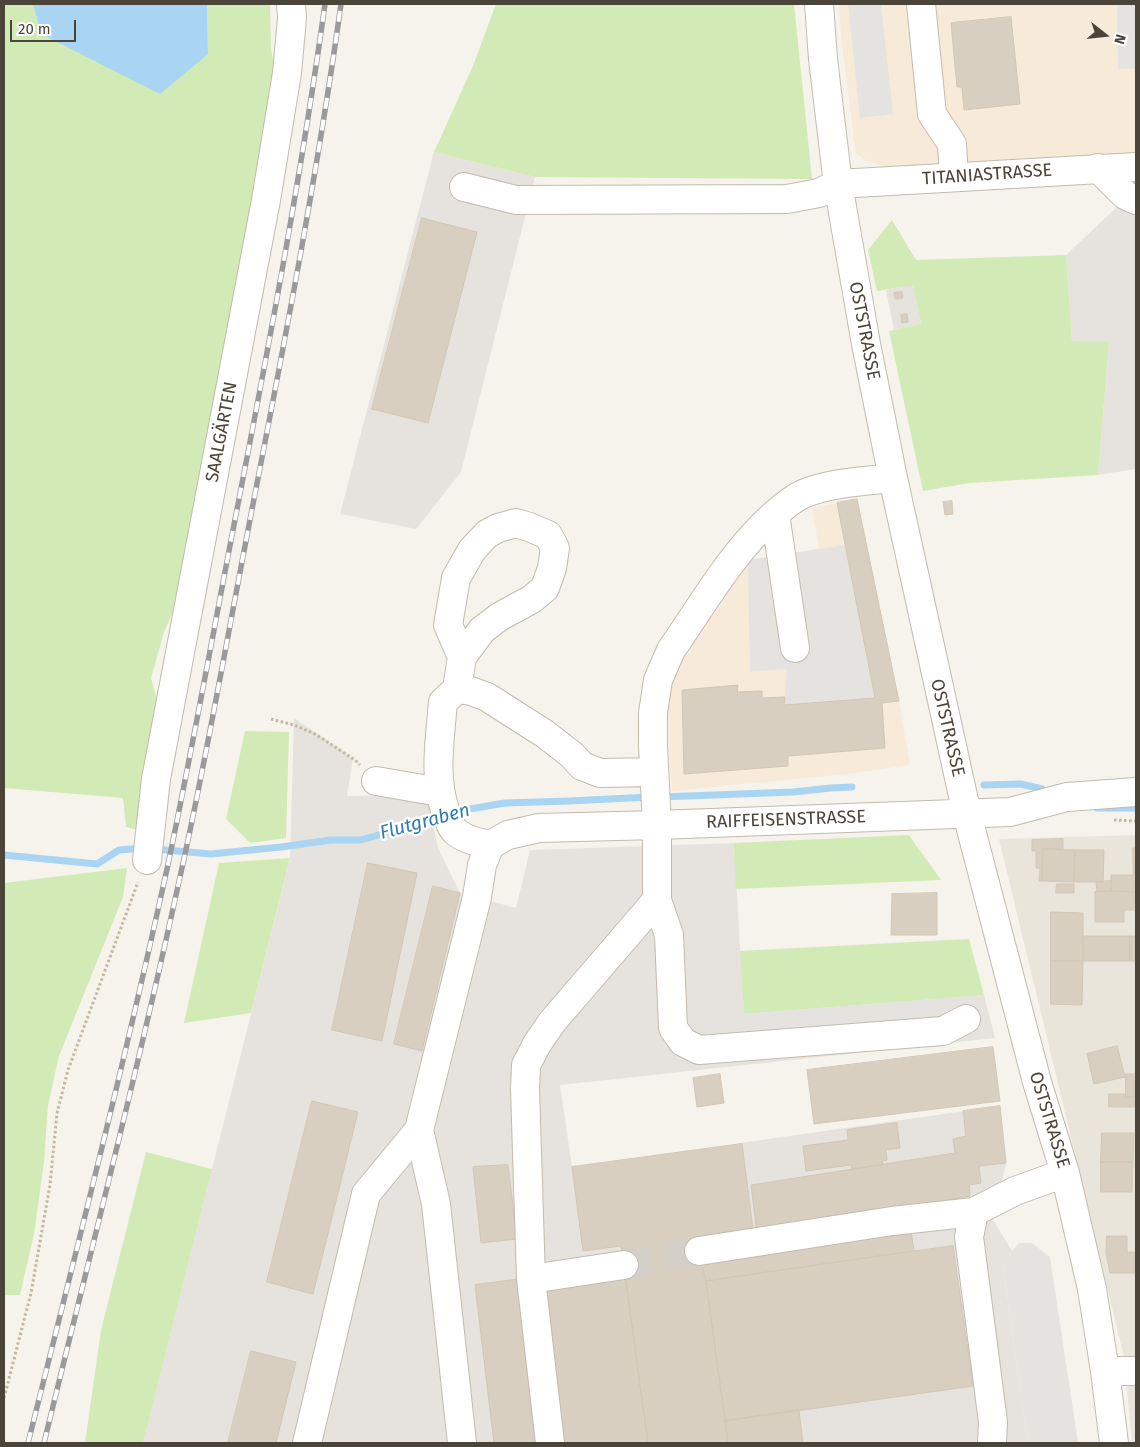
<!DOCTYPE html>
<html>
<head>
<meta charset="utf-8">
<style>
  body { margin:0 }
  #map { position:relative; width:1140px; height:1447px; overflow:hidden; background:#f6f3ec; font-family:"Fira Sans",sans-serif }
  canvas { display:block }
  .frame { position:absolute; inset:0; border:5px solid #4b4439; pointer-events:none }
  .north { position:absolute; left:1080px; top:10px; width:50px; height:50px; -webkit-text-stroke:4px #fff; paint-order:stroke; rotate:106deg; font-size:14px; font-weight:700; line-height:20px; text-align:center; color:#4b4439 }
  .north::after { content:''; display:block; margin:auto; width:18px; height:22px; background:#4b4439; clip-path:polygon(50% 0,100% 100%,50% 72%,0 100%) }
  .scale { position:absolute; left:10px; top:20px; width:66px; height:22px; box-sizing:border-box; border:2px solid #4b4439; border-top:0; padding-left:6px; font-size:15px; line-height:18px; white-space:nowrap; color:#4b4439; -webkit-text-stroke:4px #fff; paint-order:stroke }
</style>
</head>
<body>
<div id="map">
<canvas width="1140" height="1447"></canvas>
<div class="frame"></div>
<div class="north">N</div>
<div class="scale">20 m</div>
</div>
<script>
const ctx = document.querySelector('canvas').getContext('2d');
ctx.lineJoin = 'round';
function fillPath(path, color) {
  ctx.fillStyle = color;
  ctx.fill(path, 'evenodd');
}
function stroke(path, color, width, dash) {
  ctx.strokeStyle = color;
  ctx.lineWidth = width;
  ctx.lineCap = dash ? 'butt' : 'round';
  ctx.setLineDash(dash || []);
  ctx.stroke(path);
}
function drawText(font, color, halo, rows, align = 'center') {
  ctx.font = font + ' "Fira Sans",sans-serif';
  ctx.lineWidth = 5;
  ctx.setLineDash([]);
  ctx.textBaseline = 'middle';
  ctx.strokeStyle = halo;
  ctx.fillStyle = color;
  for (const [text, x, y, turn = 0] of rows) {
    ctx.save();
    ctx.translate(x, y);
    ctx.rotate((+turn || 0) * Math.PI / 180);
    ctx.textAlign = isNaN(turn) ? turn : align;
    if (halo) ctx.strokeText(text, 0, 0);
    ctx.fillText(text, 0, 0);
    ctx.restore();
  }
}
fillPath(new Path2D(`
  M 1136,835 L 1136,1443 L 1132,1443 L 1124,1357 L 999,839 Z`), '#eae5da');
fillPath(new Path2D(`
  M 839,4 L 1136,4 L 1136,159 L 884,166 L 867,161 L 856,154 L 841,37 Z
  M 857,499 L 899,701 L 910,765 L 847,774 L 672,791 L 668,712 L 672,682 L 683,646 L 740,562 L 819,549 L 812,508 Z`), '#f7ead8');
fillPath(new Path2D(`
  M 434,152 L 535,177 L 461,472 L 416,529 L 340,514 Z
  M 1136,189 L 1136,469 L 1098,475 L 1109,343 L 1072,341 L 1066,255 Z
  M 913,284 L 921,324 L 894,330 L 886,290 Z
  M 294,718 L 353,758 L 347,796 L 427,795 L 438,848 L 460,893 L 516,908 L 530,850 L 734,843 L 744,1014 L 984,995 L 995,1038 L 560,1085 L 572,1167 L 1000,1106 L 1006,1163 L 993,1220 L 1012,1251 L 1003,1265 L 1028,1443 L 143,1443 L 290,859 Z`), '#e6e2dd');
fillPath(new Path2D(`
  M 4,4 L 33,4 L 41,34 L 208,54 L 207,4 L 270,4 L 271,48 L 276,78 L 181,594 L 164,632 L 151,678 L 160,712 L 138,830 L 126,827 L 123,798 L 4,788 L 4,790 Z
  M 496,4 L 794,4 L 812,179 L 535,177 L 434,152 L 473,66 Z
  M 892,220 L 916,260 L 1066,255 L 1072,341 L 1109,342 L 1098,475 L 969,483 L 923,491 L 889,331 L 921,324 L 913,285 L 877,291 L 868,250 Z
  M 245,731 L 289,732 L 286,838 L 250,843 L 226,819 Z
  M 909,835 L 941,880 L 736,889 L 734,843 Z
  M 290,858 L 251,1013 L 184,1023 L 219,863 Z
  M 127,868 L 123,897 L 59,1056 L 48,1105 L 44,1162 L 34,1234 L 20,1295 L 4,1295 L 4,883 Z
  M 969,939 L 984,995 L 744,1014 L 740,951 Z
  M 146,1152 L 212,1169 L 143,1443 L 85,1443 L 101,1330 Z`), '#d2eab5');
fillPath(new Path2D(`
  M 848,4 L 881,4 L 893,114 L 860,118 Z
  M 1117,4 L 1136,4 L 1136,69 L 1118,69 Z
  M 845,545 L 875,698 L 784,705 L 787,669 L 750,672 L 748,560 Z
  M 941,999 L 943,1031 L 706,1050 L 704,1021 L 744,1014 Z
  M 1019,1243 L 1032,1243 L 1050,1257 L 1078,1443 L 1028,1443 L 1003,1265 L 1012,1251 Z`), '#e5e3e0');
fillPath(new Path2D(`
  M 33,4 L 207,4 L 208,54 L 160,94 L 41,34 Z`), '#a9d4f2');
stroke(new Path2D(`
  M 984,785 L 1021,784 L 1042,789
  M 661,797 L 793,792 L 831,788 L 852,787
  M 1097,808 L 1136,808
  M 452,814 L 470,809 L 505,803 L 569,801 L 650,797
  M 155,849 L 211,854 L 281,847 L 331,840 L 361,840 L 442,817
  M 4,855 L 97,864 L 119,850 L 144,848`), '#a9d4f2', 7);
const building = new Path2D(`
  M 1011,17 L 1020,104 L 964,110 L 962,87 L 957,87 L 951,23 Z
  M 422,218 L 477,232 L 428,423 L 372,409 Z
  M 902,292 L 903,298 L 895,299 L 894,293 Z
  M 907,314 L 908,322 L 902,323 L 901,315 Z
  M 857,499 L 899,701 L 882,703 L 885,748 L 788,756 L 788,766 L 684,774 L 682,690 L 738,685 L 737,692 L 762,691 L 762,698 L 785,697 L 784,705 L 875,698 L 837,503 Z
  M 952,501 L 953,514 L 945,515 L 943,502 Z
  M 1063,839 L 1063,849 L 1043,849 L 1042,881 L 1039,881 L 1040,868 L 1036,868 L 1036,851 L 1032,851 L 1032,840 Z
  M 1133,848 L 1136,848 L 1136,892 L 1111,891 L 1111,875 L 1133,875 Z
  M 1043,849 L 1075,850 L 1074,882 L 1042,881 Z
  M 1075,850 L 1104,850 L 1103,882 L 1074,882 Z
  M 368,863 L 417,873 L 382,1041 L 332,1030 Z
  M 1111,881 L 1111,891 L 1097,892 L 1096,882 Z
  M 1057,884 L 1074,884 L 1074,893 L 1056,893 Z
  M 433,886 L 460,893 L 422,1051 L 394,1044 Z
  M 1111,891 L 1136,892 L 1136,910 L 1124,910 L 1124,922 L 1095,922 L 1095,892 Z
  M 937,893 L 937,935 L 891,935 L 892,894 Z
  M 1051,912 L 1083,913 L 1083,961 L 1051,961 Z
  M 1083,936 L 1130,936 L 1130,961 L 1083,961 Z
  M 1130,936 L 1136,936 L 1136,961 L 1130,961 Z
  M 1051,961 L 1083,961 L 1082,1005 L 1051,1004 Z
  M 1117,1046 L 1125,1077 L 1094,1084 L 1087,1054 Z
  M 993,1047 L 1000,1101 L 814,1124 L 807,1070 Z
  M 720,1074 L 724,1103 L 697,1107 L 693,1078 Z
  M 1126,1074 L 1136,1074 L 1136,1097 L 1126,1097 Z
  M 1109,1094 L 1127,1094 L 1126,1097 L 1136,1097 L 1136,1107 L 1109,1107 Z
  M 312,1101 L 358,1112 L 313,1294 L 267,1282 Z
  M 1000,1106 L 1006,1163 L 979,1166 L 981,1183 L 969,1185 L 970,1196 L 757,1233 L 751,1185 L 955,1153 L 953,1139 L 966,1136 L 963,1111 Z
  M 897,1123 L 900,1148 L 886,1150 L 887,1160 L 882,1161 L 883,1165 L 852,1169 L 851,1165 L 806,1171 L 803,1146 L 848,1140 L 847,1130 Z
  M 1102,1133 L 1134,1133 L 1133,1162 L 1101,1162 Z
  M 742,1144 L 753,1229 L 701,1261 L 706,1281 L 728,1443 L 648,1443 L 621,1246 L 583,1251 L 572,1167 Z
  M 1101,1162 L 1133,1162 L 1132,1192 L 1101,1192 Z
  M 508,1165 L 517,1239 L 481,1243 L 473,1167 Z
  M 911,1230 L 914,1251 L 706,1281 L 701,1261 Z
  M 1107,1236 L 1127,1236 L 1127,1252 L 1136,1252 L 1136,1273 L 1110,1273 L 1106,1253 Z
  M 953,1246 L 973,1386 L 725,1421 L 706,1281 Z
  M 625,1275 L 648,1443 L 564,1443 L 541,1288 Z
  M 522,1279 L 535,1443 L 494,1443 L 475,1285 Z
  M 251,1351 L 296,1362 L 276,1443 L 228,1443 Z
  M 799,1410 L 803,1443 L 728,1443 L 725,1421 Z`);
fillPath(building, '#d8cfc1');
stroke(building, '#d3c7b4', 1);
stroke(new Path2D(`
  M 624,1265 L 699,1251`), '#d4d0c8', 28, [28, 14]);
const minor = new Path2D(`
  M 819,4 L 823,59 L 838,184 L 866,344 L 893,478 L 967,814 L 1037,1082 L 1065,1173 L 1092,1289 L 1105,1371 L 1114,1443
  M 921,4 L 932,114 L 952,144 L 954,177
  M 1098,168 L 1125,195 L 1136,200
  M 464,187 L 516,200 L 787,199 L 819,193 L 838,184 L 1136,167
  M 893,478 C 865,481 828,483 803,494 C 792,499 784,506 775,514 C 732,552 703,604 671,650 L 658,680 L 653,713 L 653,746 L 657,825 L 657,900 L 669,935 L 673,1028 L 683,1042 L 699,1050 L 943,1031 L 966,1019
  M 775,514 L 795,648
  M 457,689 L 462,657 L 448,625 L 456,578 L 472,550 L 487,534 L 498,528 L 516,523 L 529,527 L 548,535 L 555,548 L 552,568 L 545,588 L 532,599 L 499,617 L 482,630 L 462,657
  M 376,781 L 440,792
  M 490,845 C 480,843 463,839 455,831 C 450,826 449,819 446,813 C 433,777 440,740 443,702 L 457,689 L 471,691 L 487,697 L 545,734 L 572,755 L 582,766 L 600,773 L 654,772
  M 147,860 L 156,779 L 266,200 L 287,73 L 292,18 L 291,4
  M 419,1130 L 436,1204 L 462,1443
  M 974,1212 L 969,1237 L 993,1422 L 992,1443
  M 699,1251 L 892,1221 L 974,1212 L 1015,1191 L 1065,1173
  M 531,1279 L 525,1089 L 526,1065 L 537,1044 L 552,1022 L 657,900
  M 1105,1371 L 1136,1371
  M 307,1443 L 366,1194 L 419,1130 L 477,897 L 482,865 L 490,845 L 508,835 L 539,828 L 657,825 L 1010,812 L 1067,797 L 1136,792
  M 550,1443 L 531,1279 L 624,1265`);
stroke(minor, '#c2bbae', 30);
stroke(new Path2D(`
  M 271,719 L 294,725 L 315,734 L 355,760 L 360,765
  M 1114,820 L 1136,821
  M 4,1398 L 31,1293 L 50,1185 L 57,1113 L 68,1070 L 138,882`), '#c4b79f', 3, [2.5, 2.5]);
stroke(minor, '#fff', 28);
const rail = new Path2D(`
  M 28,1443 C 76,1252 125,1061 167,869 C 193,746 215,622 239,499 C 271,334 302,170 325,4
  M 44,1443 C 93,1242 145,1042 188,840 C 212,727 232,612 254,499 C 286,334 318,170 341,4`);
stroke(rail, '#9a9a9a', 5.5);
stroke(rail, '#fff', 4, [11]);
drawText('18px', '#4b4439', '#fff', [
  ["TITANIASTRASSE",987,175,-4],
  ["OSTSTRASSE",864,331,79],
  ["SAALGÄRTEN",222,432,-79],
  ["OSTSTRASSE",947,728,77],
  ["RAIFFEISENSTRASSE",786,820,-2],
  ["OSTSTRASSE",1049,1120,73]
]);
drawText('italic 19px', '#2e7ab2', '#fff', [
  ["Flutgraben",425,822,-15]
]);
</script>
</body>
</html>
